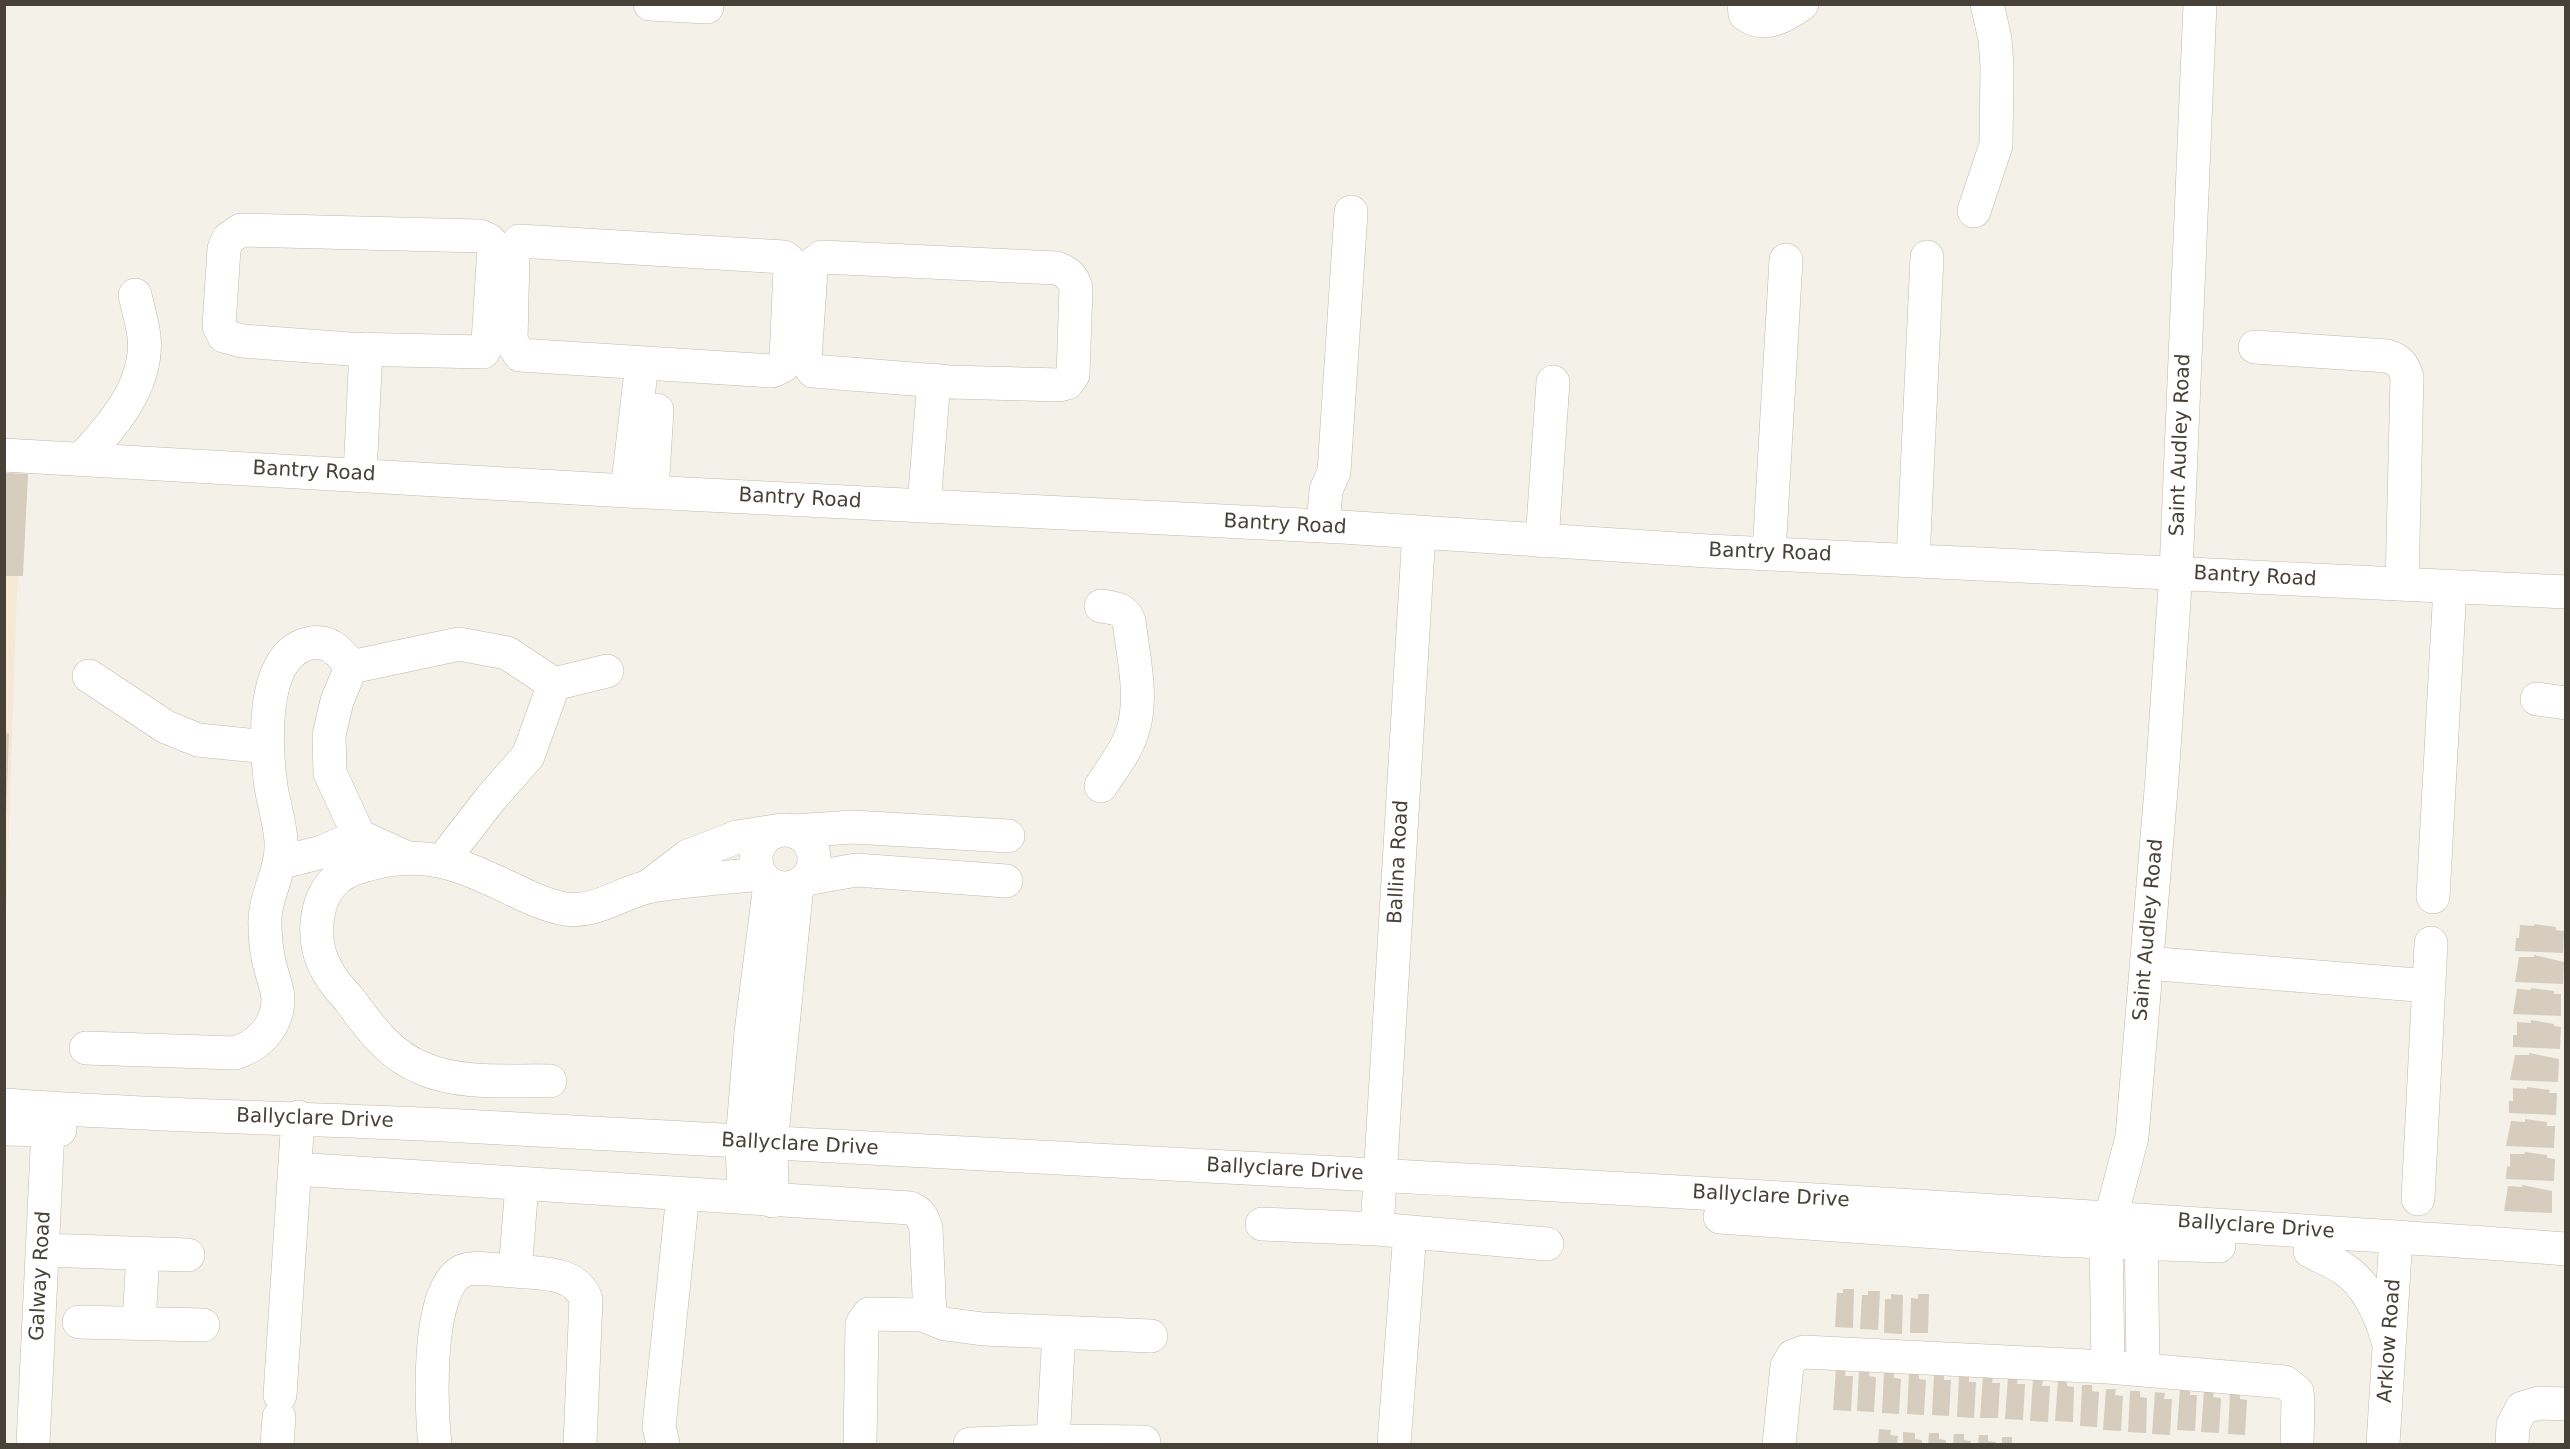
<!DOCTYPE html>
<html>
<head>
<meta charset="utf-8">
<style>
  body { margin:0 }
  #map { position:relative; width:2570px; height:1449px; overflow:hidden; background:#f4f1e8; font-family:"DejaVu Sans",sans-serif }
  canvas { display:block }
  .frame { position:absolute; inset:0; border:6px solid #484137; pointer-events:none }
</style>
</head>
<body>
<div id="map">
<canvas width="2570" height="1449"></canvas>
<div class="frame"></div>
</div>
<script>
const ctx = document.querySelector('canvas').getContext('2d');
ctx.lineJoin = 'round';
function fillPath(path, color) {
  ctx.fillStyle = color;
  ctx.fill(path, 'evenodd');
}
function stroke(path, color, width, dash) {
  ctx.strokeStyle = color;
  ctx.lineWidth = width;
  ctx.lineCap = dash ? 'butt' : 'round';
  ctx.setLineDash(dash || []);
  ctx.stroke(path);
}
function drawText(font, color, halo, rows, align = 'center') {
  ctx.font = font + ' "DejaVu Sans",sans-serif';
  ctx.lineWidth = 6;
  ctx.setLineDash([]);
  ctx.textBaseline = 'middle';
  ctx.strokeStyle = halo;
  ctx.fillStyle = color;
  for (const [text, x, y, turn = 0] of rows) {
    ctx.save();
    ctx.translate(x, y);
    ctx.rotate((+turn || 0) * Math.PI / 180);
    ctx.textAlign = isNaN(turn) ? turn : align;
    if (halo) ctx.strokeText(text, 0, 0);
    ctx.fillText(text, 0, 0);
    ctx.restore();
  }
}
fillPath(new Path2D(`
  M 5,471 L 21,472 L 5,945 Z`), '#f6e8d4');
fillPath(new Path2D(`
  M 4,473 L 28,474 L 23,576 L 4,576 Z
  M 4,733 L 9,734 L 6,816 L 4,816 Z
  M 2534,924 L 2556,927 L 2556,930 L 2564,931 L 2563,953 L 2515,951 L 2516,938 L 2519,938 L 2520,925 L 2534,926 Z
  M 2534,955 L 2564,962 L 2563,984 L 2515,982 L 2519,957 L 2534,957 Z
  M 2531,988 L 2554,991 L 2554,994 L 2561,994 L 2561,1016 L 2513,1014 L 2517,989 L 2531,990 Z
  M 2531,1020 L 2554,1024 L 2554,1026 L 2561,1027 L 2560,1049 L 2513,1047 L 2513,1035 L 2517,1035 L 2517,1022 L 2531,1023 Z
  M 2529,1053 L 2559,1059 L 2558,1082 L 2510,1080 L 2515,1055 L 2529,1055 Z
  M 2527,1087 L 2550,1090 L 2549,1093 L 2557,1093 L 2556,1115 L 2509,1113 L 2509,1101 L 2513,1101 L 2513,1088 L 2527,1089 Z
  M 2525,1119 L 2547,1122 L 2547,1126 L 2555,1126 L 2554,1148 L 2506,1146 L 2511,1121 L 2525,1122 Z
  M 2525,1152 L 2547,1155 L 2547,1158 L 2555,1159 L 2554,1181 L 2506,1179 L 2507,1166 L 2510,1167 L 2510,1154 L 2524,1154 Z
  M 2522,1185 L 2552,1191 L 2552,1213 L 2504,1211 L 2508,1186 L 2522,1187 Z
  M 1843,1289 L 1854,1289 L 1853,1328 L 1835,1327 L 1837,1293 L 1843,1293 Z
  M 1868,1291 L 1880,1291 L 1878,1330 L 1860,1329 L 1862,1295 L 1868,1295 Z
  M 1891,1294 L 1903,1295 L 1902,1334 L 1884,1333 L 1885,1299 L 1891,1299 Z
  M 1918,1294 L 1929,1294 L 1928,1333 L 1910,1333 L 1911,1298 L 1918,1299 Z
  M 1836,1369 L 1846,1370 L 1845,1376 L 1853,1376 L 1851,1411 L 1833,1410 Z
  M 1859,1370 L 1870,1370 L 1869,1376 L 1876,1377 L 1874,1412 L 1857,1411 Z
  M 1884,1372 L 1894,1372 L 1894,1378 L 1901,1379 L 1899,1414 L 1882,1413 Z
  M 1909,1373 L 1919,1373 L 1919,1379 L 1926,1380 L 1924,1415 L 1907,1414 Z
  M 1934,1374 L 1944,1374 L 1944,1380 L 1951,1380 L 1949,1416 L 1932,1415 Z
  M 1959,1376 L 1969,1376 L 1969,1382 L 1976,1382 L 1974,1418 L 1957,1417 Z
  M 1983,1376 L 1993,1377 L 1992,1383 L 2000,1383 L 1998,1418 L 1980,1418 Z
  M 2008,1377 L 2018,1378 L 2017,1384 L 2025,1384 L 2023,1420 L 2005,1419 Z
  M 2033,1379 L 2043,1380 L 2042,1386 L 2050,1386 L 2048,1422 L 2030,1421 Z
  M 2058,1380 L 2067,1380 L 2067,1386 L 2074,1387 L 2073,1422 L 2055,1421 Z
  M 2082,1385 L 2092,1385 L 2092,1391 L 2099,1392 L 2097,1427 L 2080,1426 Z
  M 2180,1388 L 2190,1389 L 2190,1395 L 2197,1395 L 2195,1431 L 2177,1430 Z
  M 2106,1389 L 2116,1389 L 2115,1395 L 2123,1396 L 2121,1431 L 2103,1430 Z
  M 2130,1391 L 2140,1391 L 2140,1397 L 2147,1398 L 2146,1433 L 2128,1432 Z
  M 2204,1391 L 2214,1392 L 2213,1397 L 2221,1398 L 2219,1433 L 2201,1432 Z
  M 2155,1392 L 2165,1393 L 2164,1399 L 2172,1399 L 2170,1435 L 2152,1434 Z
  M 2230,1393 L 2240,1394 L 2240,1399 L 2247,1400 L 2245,1435 L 2228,1434 Z
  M 1879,1429 L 1891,1430 L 1890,1435 L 1898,1436 L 1897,1444 L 1878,1444 Z
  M 1903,1432 L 1915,1433 L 1915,1439 L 1922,1440 L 1922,1444 L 1903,1444 Z
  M 1929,1433 L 1939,1433 L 1939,1439 L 1946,1440 L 1946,1444 L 1928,1444 Z
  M 1954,1434 L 1964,1434 L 1964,1440 L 1971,1441 L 1970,1444 L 1953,1444 Z
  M 1979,1435 L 1988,1435 L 1988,1441 L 1996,1442 L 1996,1444 L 1978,1444 Z
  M 2002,1437 L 2012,1437 L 2012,1444 L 2002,1444 Z`), '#d6cdbe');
const minor = new Path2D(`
  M 650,4 L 707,7
  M 1744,4 L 1745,14 C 1764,29 1785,16 1802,4
  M 1974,211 L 1996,145 L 1997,66 L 1995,39 L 1987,4
  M 241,230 L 480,236 L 489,240 L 494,247 L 488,342 L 483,352 L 350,349 L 242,341 L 224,336 L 219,326 L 224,249 L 228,239 Z
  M 519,241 L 784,257 L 788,260 L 790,269 L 786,359 L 783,366 L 772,371 L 520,355 L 511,341 L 513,254 Z
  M 822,257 L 1056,268 C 1067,272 1073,276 1076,288 L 1073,375 L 1067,383 L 1059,385 L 950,382 L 813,371 L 805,360 L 811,271 L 814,263 Z
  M 2255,347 L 2387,356 C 2399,360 2403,364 2407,377 L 2402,584
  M 4,455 L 627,491 L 1342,527 L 1708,551 L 2566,592
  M 81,460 C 112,426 149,386 144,336 C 142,322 138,308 135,295
  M 360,475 L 366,349
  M 627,491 L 642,363
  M 652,491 L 657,410
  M 924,506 L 934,380
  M 1323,526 L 1326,490 L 1334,472 L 1351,212
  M 1542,541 L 1553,382
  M 1769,553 L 1786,260
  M 1913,560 L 1927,257
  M 1101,606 C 1114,608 1124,608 1129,621 C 1133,656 1144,699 1132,733 C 1126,752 1111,770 1101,786
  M 351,667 L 459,644 L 507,653 L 554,684 L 607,671
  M 89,676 L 166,727 L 198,740 L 267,747
  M 2537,699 L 2566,703
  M756 859a29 29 0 1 1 58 0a29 29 0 1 1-58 0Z
  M 794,831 L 853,827 L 1008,836
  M 443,860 L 491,798 L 528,756 L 554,684
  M 279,863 L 322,852 L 359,836
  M 806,879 L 856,870 L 1006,881
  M 650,885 L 688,856 L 737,837 L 775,831
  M 2433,897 L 2450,587
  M 2146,963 L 2429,986
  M 86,1048 L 235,1053 C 255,1047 272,1032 277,1010 C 281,991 271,976 268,957 C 266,947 265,936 265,926 C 263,897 283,871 281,841 C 280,823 274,805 271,787 C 266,749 259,658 307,644 C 328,638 340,651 351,667 L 337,701 L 329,735 L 330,773 L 359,836 L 403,856
  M 550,1081 C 509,1080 462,1085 424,1069 C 390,1056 370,1028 349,999 C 341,990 332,981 327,970 C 311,944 313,898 338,878 C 345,872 358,867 366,865 C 426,848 461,865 514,890 C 530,898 547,906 565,909 C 596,914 623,891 652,886 C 687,880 724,878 760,874
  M 4,1105 C 163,1117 322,1118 481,1127 C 1064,1159 1648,1187 2231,1226 C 2343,1234 2454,1240 2566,1249
  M 4,1129 L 60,1130
  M 295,1169 L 910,1208 C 920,1212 923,1218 926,1228 L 930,1317
  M 522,1185 L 515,1271 C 542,1274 575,1271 586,1299 L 580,1444
  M 744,1198 L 742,1142 L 751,1032 L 770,884
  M 2418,1199 L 2431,943
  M 772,1201 L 771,1144 L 797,885
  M 1720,1217 L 2052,1240 L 2219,1246
  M 2141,1222 L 2143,1369
  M 1262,1224 L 1377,1229 L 1547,1244
  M 1377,1229 L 1419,532
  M 43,1250 L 188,1255
  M 2310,1251 C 2321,1257 2334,1262 2344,1269 C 2367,1284 2381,1316 2388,1341
  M 79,1322 L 203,1325
  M 139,1324 L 143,1253
  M 1059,1332 L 1053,1441 L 1144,1442
  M 2108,1367 L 2106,1236 L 2132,1137 L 2162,778 L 2176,572 L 2200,4
  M 280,1395 L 298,1117
  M 33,1444 L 49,1108
  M 277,1444 L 279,1417
  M 435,1444 C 431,1411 425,1283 465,1270 C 476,1266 503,1271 515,1271
  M 663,1444 L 659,1426 L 683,1194
  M 860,1444 L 862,1324 L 869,1314 L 922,1315 L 945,1324 L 983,1329 L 1151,1336
  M 970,1444 L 1053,1441
  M 1394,1444 L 1410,1232
  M 1779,1444 L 1787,1366 L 1793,1356 L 1804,1352 L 2108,1367 L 2285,1382 L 2297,1392 L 2298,1400 L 2297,1444
  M 2383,1444 L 2396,1237
  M 2512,1444 L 2513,1425 L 2522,1408 L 2539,1403 L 2566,1404`);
stroke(minor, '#c0b9ab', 34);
stroke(minor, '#fff', 33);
drawText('20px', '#484137', '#fff', [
  ["Saint Audley Road",2181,445,-88],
  ["Bantry Road",314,472,3],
  ["Bantry Road",800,499,3],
  ["Bantry Road",1285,525,3],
  ["Bantry Road",1770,553,2],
  ["Bantry Road",2255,577,3],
  ["Ballina Road",1399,862,-87],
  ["Saint Audley Road",2149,930,-85],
  ["Ballyclare Drive",315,1119,2],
  ["Ballyclare Drive",800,1145,3],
  ["Ballyclare Drive",1285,1170,3],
  ["Ballyclare Drive",1771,1197,3],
  ["Ballyclare Drive",2256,1227,4],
  ["Galway Road",41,1276,-87],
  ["Arklow Road",2390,1341,-86]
]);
</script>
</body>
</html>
